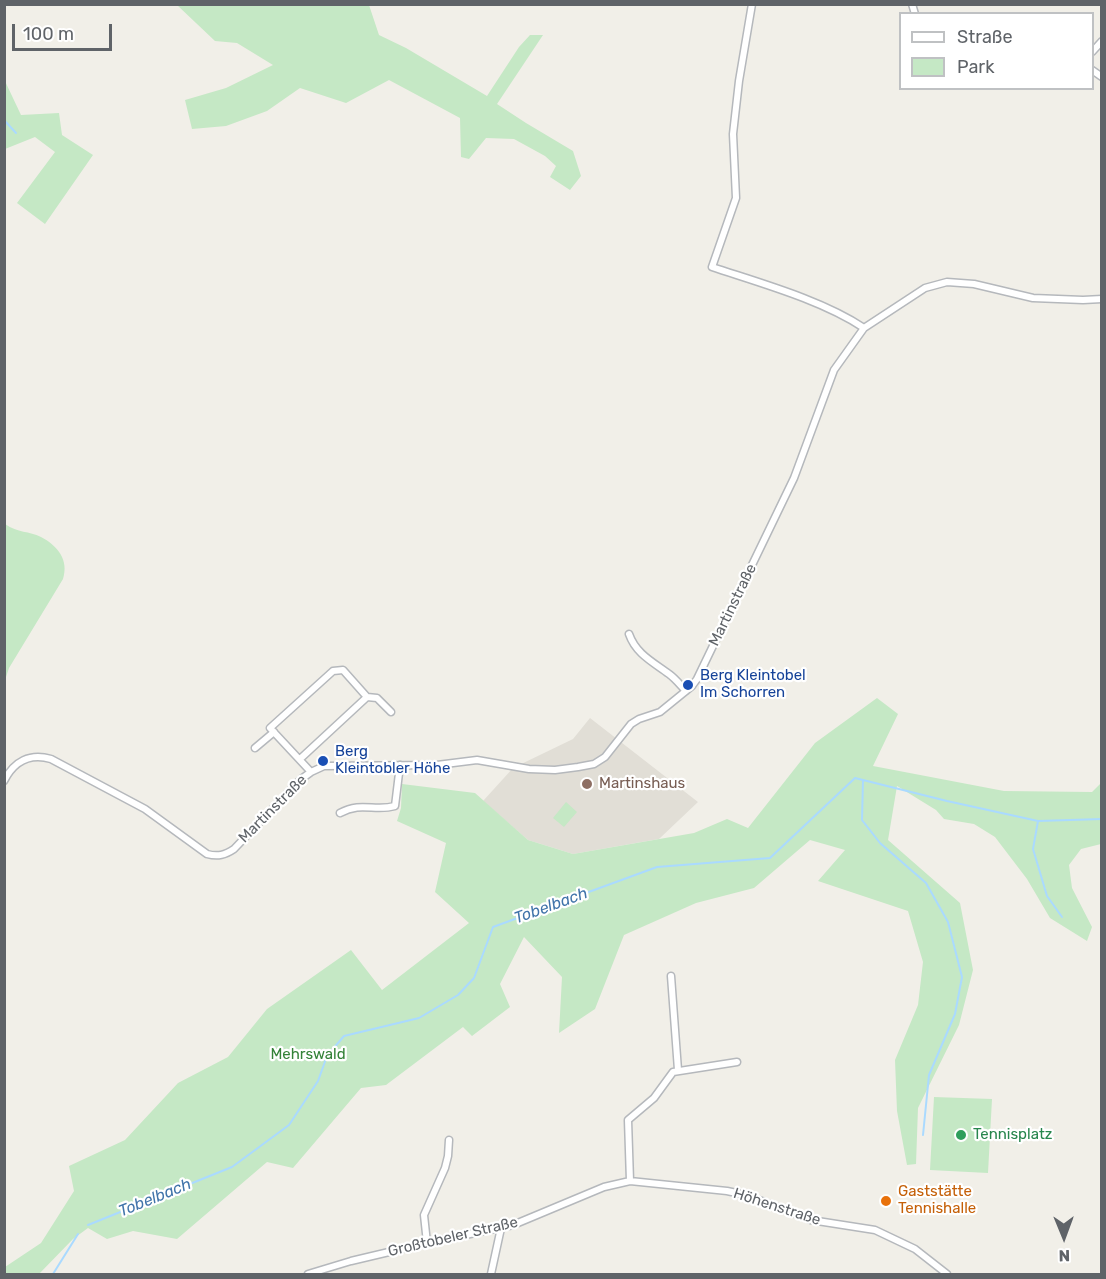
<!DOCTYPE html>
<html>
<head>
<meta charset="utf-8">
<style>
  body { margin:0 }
  #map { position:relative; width:1106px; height:1279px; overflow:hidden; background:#f1efe8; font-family:Rubik,sans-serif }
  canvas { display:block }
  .frame { position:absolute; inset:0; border:6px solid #5f6368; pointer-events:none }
  .legend { position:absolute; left:899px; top:12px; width:195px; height:78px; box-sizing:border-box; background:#fff; border:2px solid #bfc1c3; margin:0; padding:8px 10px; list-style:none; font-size:18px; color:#5f6368 }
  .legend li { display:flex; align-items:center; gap:12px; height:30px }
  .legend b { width:30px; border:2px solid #bfc1c3 }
  .north { position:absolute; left:1034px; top:1207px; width:60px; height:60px; -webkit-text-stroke:4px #fff; paint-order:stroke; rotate:179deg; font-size:16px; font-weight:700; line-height:24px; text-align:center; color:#5f6368 }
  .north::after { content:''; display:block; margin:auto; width:21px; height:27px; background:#5f6368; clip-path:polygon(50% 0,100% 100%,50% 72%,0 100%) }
  .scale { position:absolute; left:12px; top:24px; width:100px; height:27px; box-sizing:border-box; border:3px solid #5f6368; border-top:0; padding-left:8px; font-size:18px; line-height:21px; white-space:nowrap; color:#5f6368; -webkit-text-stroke:4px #fff; paint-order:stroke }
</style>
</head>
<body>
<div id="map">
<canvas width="1106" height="1279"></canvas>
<div class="frame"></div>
<ul class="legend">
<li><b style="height:8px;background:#fff"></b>Straße</li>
<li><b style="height:16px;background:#c5e8c5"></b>Park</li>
</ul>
<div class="north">N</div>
<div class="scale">100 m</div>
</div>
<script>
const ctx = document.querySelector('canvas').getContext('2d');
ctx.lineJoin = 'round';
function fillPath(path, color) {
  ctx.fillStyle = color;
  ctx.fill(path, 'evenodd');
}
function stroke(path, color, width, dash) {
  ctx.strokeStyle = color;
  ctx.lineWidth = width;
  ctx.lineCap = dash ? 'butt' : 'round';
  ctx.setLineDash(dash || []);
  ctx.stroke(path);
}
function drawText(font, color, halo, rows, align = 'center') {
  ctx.font = font + ' Rubik,sans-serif';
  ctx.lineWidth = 4.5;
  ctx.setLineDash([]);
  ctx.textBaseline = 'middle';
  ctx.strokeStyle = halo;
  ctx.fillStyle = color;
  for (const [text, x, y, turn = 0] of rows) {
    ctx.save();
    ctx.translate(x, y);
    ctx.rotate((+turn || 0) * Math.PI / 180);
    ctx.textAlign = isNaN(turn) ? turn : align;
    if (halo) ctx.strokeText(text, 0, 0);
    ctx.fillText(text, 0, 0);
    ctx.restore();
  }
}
fillPath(new Path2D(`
  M 590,718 L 698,802 L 659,839 L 573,854 L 528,840 L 483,801 L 513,768 L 573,739 Z`), '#e1ded6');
fillPath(new Path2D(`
  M 177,5 L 369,5 L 379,35 L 406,48 L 487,96 L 519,47 L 530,35 L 543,35 L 497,104 L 526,123 L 573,151 L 581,176 L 570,190 L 550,177 L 556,166 L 545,156 L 514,139 L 486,138 L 469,159 L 461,157 L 460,118 L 389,80 L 346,103 L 300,88 L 267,111 L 226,126 L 192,129 L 185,100 L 226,88 L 273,65 L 237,43 L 215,41 Z
  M 4,79 L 21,115 L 59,113 L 62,135 L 93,155 L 45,224 L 17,203 L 55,152 L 35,137 L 5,149 Z
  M 5,524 C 18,533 29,531 41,537 C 58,546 69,560 63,579 L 9,668 L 5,680 Z
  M 877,698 L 898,714 L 873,766 L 1004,791 L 1092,792 L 1101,783 L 1101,844 L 1081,849 L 1069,865 L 1072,888 L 1092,927 L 1087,941 L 1050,918 L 1027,879 L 995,837 L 974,824 L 944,819 L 936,810 L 897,786 L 888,840 L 960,903 L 973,970 L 959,1025 L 918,1108 L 916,1164 L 907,1165 L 897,1111 L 895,1060 L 918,1005 L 923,962 L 908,911 L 818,881 L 845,850 L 810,840 L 754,888 L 696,903 L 624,935 L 595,1009 L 559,1033 L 562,977 L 524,937 L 500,984 L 510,1007 L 472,1036 L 463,1027 L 386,1085 L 361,1088 L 293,1168 L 267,1162 L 177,1239 L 133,1231 L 107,1239 L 88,1228 L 73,1239 L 39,1274 L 5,1274 L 5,1267 L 41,1243 L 74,1191 L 69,1166 L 125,1140 L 178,1083 L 228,1057 L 267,1009 L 351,950 L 382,990 L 469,923 L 435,892 L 446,843 L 397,821 L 401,808 L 402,784 L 475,793 L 528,840 L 573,854 L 694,833 L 727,819 L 748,828 L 815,743 Z
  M 566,802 L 577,812 L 564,827 L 553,818 Z
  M 934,1097 L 992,1099 L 988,1173 L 930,1170 Z`), '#c5e8c5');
stroke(new Path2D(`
  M 4,120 L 16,133
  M 863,780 L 862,820 L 880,843 L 926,883 L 948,922 L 962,977 L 955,1014 L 929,1075 L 923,1135
  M 1038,821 L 1033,849 L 1047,896 L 1062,917
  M 88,1225 L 232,1167 L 289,1125 L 318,1081 L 327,1056 L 344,1036 L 419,1018 L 458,995 L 474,978 L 493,927 L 657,867 L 770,858 L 855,778 L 947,801 L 1038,821 L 1102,819
  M 53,1274 L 78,1234`), '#aadaff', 2);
const minor = new Path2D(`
  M 752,4 L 739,81 L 733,134 L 736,198 L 712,267 C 760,283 822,300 864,328
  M 912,4 L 915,14
  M 1092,52 L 1102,41
  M 1092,70 L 1102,77
  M 629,634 C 636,654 653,662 669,674 C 676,679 681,686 686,691
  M 367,697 L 377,698 L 391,712
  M 255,748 L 274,732
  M 300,759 L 367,697 L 343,670 L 333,671 L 270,728 L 311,772
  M 4,781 C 14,761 30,753 51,759 L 145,809 L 207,854 C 218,857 225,855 234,849 L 300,780 L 311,772 L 324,766 L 437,765 L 477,760 L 529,769 L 555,770 L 578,767 L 594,764 L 605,757 L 631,724 L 639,719 L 660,712 L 692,686 L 697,679 L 794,478 L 834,370 L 864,328 L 925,288 L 947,282 L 974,284 L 1033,298 L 1083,300 L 1102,299
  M 340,813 C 362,801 374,812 395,806 L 400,765
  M 671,976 L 678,1070
  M 630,1181 L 628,1120 L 654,1098 L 673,1072 L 737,1062
  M 427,1243 L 424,1215 L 445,1168 L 448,1156 L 449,1140
  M 308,1274 L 351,1261 L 427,1243 L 513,1225 L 604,1187 L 630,1181 L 727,1191 L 746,1195 L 811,1220 L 875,1230 L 915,1249 L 947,1274
  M 491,1274 L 501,1228`);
stroke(minor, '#b5b8bc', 9);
stroke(minor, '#fff', 6);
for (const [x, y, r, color] of [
  [688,685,6,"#1a4fb4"],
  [323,761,6,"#1a4fb4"],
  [587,784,6,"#8d6e63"],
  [961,1135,6,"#2e9e5b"],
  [886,1201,6,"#e8710a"]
]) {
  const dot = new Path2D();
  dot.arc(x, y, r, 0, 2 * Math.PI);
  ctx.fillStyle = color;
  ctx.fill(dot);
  stroke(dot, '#fff', 2);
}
drawText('15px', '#5f6368', '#fff', [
  ["Martinstraße",733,605,-64],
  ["Martinstraße",273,809,-45],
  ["Höhenstraße",777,1207,18],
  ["Großtobeler Straße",453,1237,-13]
]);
drawText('15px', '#164399', '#fff', [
  ["Berg Kleintobel",700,676],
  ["Im Schorren",700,693],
  ["Berg",335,752],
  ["Kleintobler Höhe",335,769]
], 'left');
drawText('15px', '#785e54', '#fff', [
  ["Martinshaus",599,784]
], 'left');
drawText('15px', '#348238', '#fff', [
  ["Mehrswald",308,1055]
]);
drawText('15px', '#27864d', '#fff', [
  ["Tennisplatz",973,1135]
], 'left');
drawText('15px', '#c56008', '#fff', [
  ["Gaststätte",898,1192],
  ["Tennishalle",898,1209]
], 'left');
drawText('italic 16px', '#4174aa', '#fff', [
  ["Tobelbach",551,906,-20],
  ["Tobelbach",155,1198,-22]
]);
</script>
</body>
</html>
